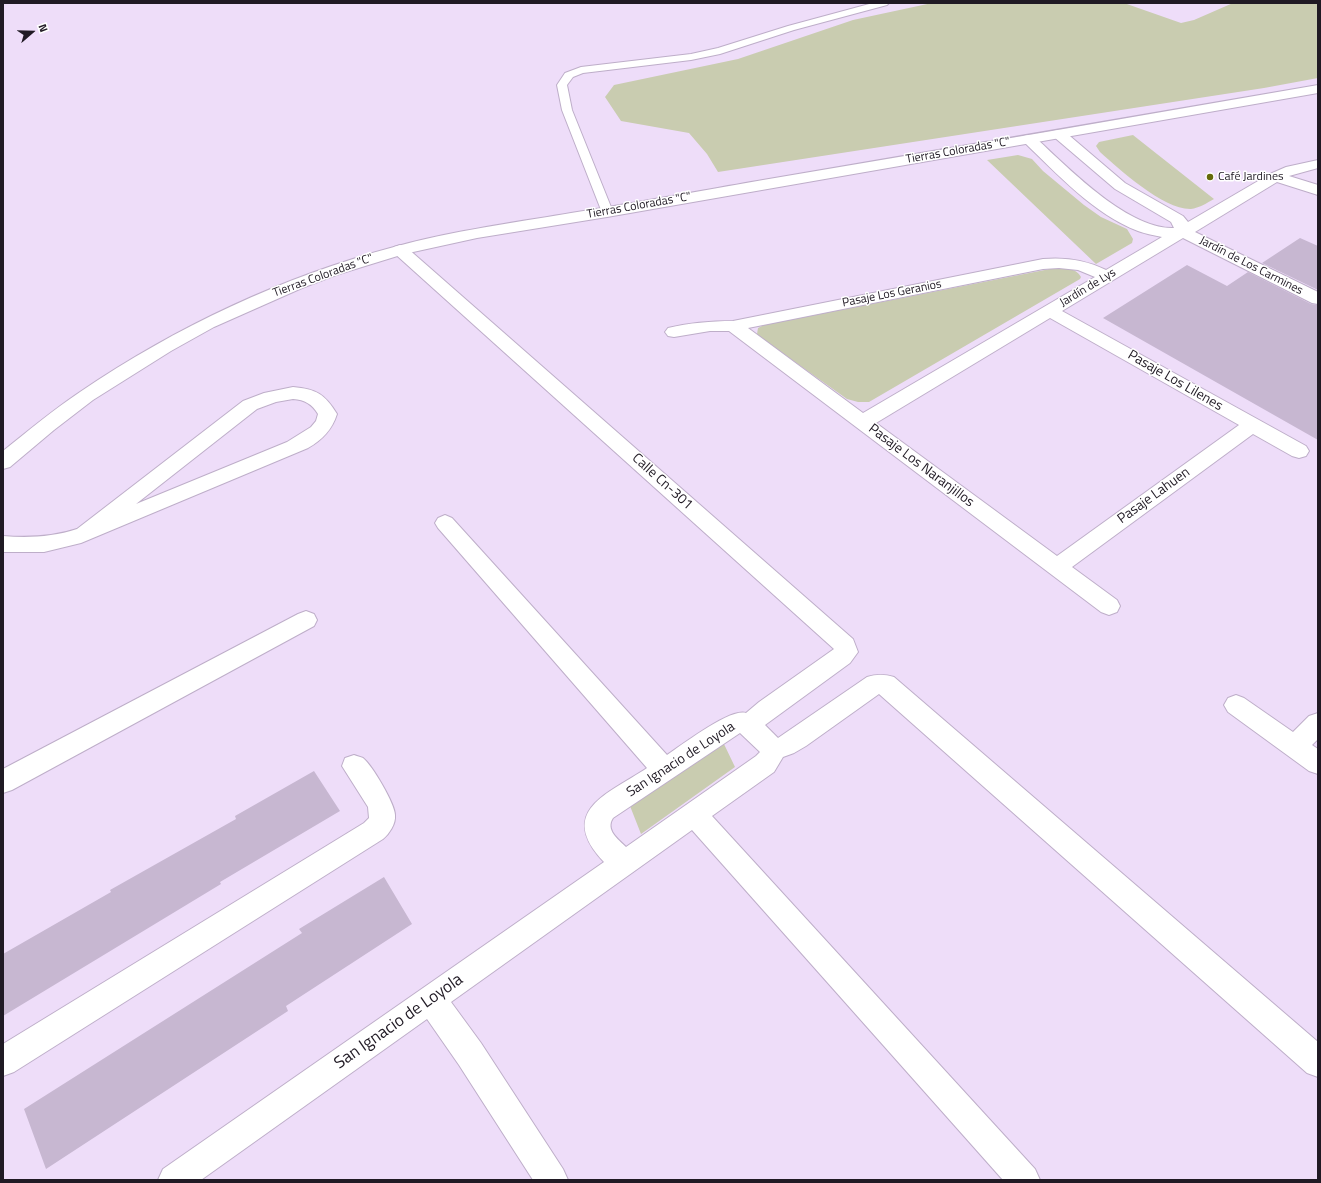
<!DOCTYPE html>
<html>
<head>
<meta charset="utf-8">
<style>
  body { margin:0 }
  #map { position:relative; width:1321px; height:1183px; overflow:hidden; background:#eeddf9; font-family:"Titillium Web",sans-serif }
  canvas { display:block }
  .frame { position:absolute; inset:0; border:4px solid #201a24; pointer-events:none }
  .north { position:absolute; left:12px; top:12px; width:40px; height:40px; -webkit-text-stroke:3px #fff; paint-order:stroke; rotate:70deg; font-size:11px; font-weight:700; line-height:16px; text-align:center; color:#201a24 }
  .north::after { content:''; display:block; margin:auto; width:14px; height:18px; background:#201a24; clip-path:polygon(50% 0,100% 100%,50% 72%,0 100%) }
</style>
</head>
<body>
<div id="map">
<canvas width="1321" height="1183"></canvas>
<div class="frame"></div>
<div class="north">N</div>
</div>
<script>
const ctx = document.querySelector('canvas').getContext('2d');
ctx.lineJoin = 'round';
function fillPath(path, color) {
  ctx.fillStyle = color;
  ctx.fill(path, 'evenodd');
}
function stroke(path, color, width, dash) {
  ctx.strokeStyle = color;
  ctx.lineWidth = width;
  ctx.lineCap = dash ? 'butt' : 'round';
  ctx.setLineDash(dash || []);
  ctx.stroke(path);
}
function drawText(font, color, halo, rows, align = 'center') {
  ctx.font = font + ' "Titillium Web",sans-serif';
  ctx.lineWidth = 3;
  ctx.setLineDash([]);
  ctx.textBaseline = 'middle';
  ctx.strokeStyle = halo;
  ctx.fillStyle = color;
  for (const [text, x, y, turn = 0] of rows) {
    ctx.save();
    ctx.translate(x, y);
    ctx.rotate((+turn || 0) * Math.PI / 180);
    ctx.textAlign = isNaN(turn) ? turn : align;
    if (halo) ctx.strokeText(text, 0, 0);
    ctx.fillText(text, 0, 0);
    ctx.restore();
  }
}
fillPath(new Path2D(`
  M 932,3 L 1124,3 L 1181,23 L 1194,20 L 1233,3 L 1318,3 L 1318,78 L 1264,88 L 718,172 L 707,154 L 689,133 L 621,121 L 605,97 L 614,85 L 738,59 L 853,20 Z
  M 1133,135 L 1138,139 L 1214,199 C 1207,203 1199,208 1191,209 C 1164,210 1119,169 1100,152 L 1096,146 L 1099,142 Z
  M 1018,155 L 1032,159 L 1043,171 L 1084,205 L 1101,217 L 1127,229 L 1133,239 L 1132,243 L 1096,264 L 987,160 Z
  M 1060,267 C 1068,269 1076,268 1081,277 L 1080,279 L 869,402 L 858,402 L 847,399 L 761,338 L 757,334 L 758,328 L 764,325 Z
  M 723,742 L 735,767 L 641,834 L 630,806 Z`), '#c9ccb0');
fillPath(new Path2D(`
  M 1300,238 L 1318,246 L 1318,290 L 1262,263 Z
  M 1187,265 L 1227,286 L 1248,272 L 1311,304 L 1318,305 L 1318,440 L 1103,318 Z
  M 314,771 L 340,811 L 220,882 L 221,884 L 3,1016 L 3,954 L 111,892 L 110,890 L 236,819 L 235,816 Z
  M 384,877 L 412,924 L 286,1006 L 288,1011 L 46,1169 L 24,1109 L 302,933 L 299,929 Z`), '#c7b7d1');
const service = new Path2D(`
  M 873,3 L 889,3 L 887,5 L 794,30 L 720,54 L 691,60 L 583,73 L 573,77 L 567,85 L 572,110 L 613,212 L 611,215 L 603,215 L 562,110 L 557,85 L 565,73 L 581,67 L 691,54 L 718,48 L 788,26 Z`);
const minor = new Path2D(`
  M 1059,130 L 1064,131 L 1125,183 L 1183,216 L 1188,222 L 1270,174 L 1286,167 L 1318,160 L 1318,168 L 1289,176 L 1318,185 L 1318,195 L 1277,182 L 1195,232 L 1318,292 L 1318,304 L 1312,303 L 1183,238 L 1062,311 L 1306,446 L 1309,451 L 1306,456 L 1299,458 L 1292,456 L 1253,434 L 1072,567 L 1117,600 L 1120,606 L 1117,612 L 1109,615 L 1101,612 L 729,331 L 710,331 L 674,337 L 668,336 L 665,332 L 668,328 C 689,323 711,321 733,321 L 1043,259 C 1065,257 1086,260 1106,270 L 1162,237 C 1154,235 1146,234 1138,231 C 1095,215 1056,173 1024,142 L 1022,139 L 1024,136 L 1029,135 L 1034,136 C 1066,166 1128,230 1174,228 L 1171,222 L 1115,189 L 1054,137 L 1052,134 L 1054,131 ZM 1059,268 L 1078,270 L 1095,277 L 863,413 L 748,328 L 1043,269 ZM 1050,318 L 1239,425 L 1057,556 L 876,423 Z
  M 400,245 L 406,247 L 853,639 L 858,652 L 850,663 L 765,725 L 778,738 L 867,677 C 877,674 884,674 894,677 L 1318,1042 L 1318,1077 L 1307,1073 L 879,694 L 806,746 L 794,753 L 783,757 L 774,772 L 712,816 L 1035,1169 L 1040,1180 L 1003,1180 L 692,830 L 451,1002 L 481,1043 L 563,1169 L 568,1180 L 533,1180 L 459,1065 L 427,1019 L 201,1180 L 158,1180 L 163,1169 L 604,862 C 556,811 608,794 647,768 L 438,528 L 435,523 L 438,518 L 445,515 L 452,518 L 667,755 C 682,745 730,708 746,713 L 759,702 L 834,649 L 394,253 L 392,250 L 394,247 ZM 740,733 L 760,752 L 756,756 L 626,847 C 618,839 605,830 613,818 Z
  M 293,387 C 316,389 325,394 337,414 C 332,430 322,440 308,448 L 81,543 L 44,552 L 3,552 L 3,536 C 28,538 53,537 77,529 L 243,401 L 264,393 ZM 293,399 C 305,400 312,404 318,414 L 316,421 L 311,427 L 287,442 L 136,504 L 257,409 L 276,402 Z
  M 306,611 L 314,614 L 317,620 L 314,626 L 12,790 L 3,793 L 3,769 L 298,614 Z
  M 1236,695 L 1244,698 L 1293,732 L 1309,716 L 1318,713 L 1318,739 L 1312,745 L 1318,749 L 1318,774 L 1309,771 L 1228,712 L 1224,705 L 1228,698 Z
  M 354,755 C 356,756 361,757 363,758 C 372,765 395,804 395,815 C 396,824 389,834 383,839 L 14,1072 L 3,1076 L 3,1044 L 364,823 L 369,818 L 368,807 L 342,766 L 345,758 Z`);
const tertiary = new Path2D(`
  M 1318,85 L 1318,93 L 607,217 L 477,238 L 404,254 L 336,275 L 302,288 L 214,327 L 171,351 L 93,400 L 54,430 L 10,467 L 3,469 L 3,451 C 28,431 53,410 80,392 C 176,327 282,277 394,247 C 452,231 512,223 571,213 C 635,203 699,191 763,180 C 948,149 1133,117 1318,85 Z`);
stroke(service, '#beaec9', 2);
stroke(minor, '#beaec9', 2);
stroke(tertiary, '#beaec9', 2);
fillPath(service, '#fff');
fillPath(minor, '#fff');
fillPath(tertiary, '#fff');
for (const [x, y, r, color] of [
  [1210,177,4,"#656a0a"]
]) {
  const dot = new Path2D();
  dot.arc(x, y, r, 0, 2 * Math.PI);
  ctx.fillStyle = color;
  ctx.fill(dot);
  stroke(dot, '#fff', 1.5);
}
drawText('12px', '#201a24', '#fff', [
  ["Tierras Coloradas \"C\"",958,151,-10],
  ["Tierras Coloradas \"C\"",639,206,-10],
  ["Jardín de Los Carmines",1251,266,27],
  ["Tierras Coloradas \"C\"",323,276,-20],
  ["Jardín de Lys",1088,288,-31],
  ["Pasaje Los Geranios",892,294,-11]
]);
drawText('12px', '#201a24', '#fff', [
  ["Café Jardines",1218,177]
], 'left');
drawText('14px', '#201a24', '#fff', [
  ["Pasaje Los Lilenes",1175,381,30],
  ["Pasaje Los Naranjillos",921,466,37],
  ["Calle Cn-301",662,482,42],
  ["Pasaje Lahuen",1154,496,-36],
  ["San Ignacio de Loyola",681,760,-33]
]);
drawText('17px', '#201a24', '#fff', [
  ["San Ignacio de Loyola",399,1022,-35]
]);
</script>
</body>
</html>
